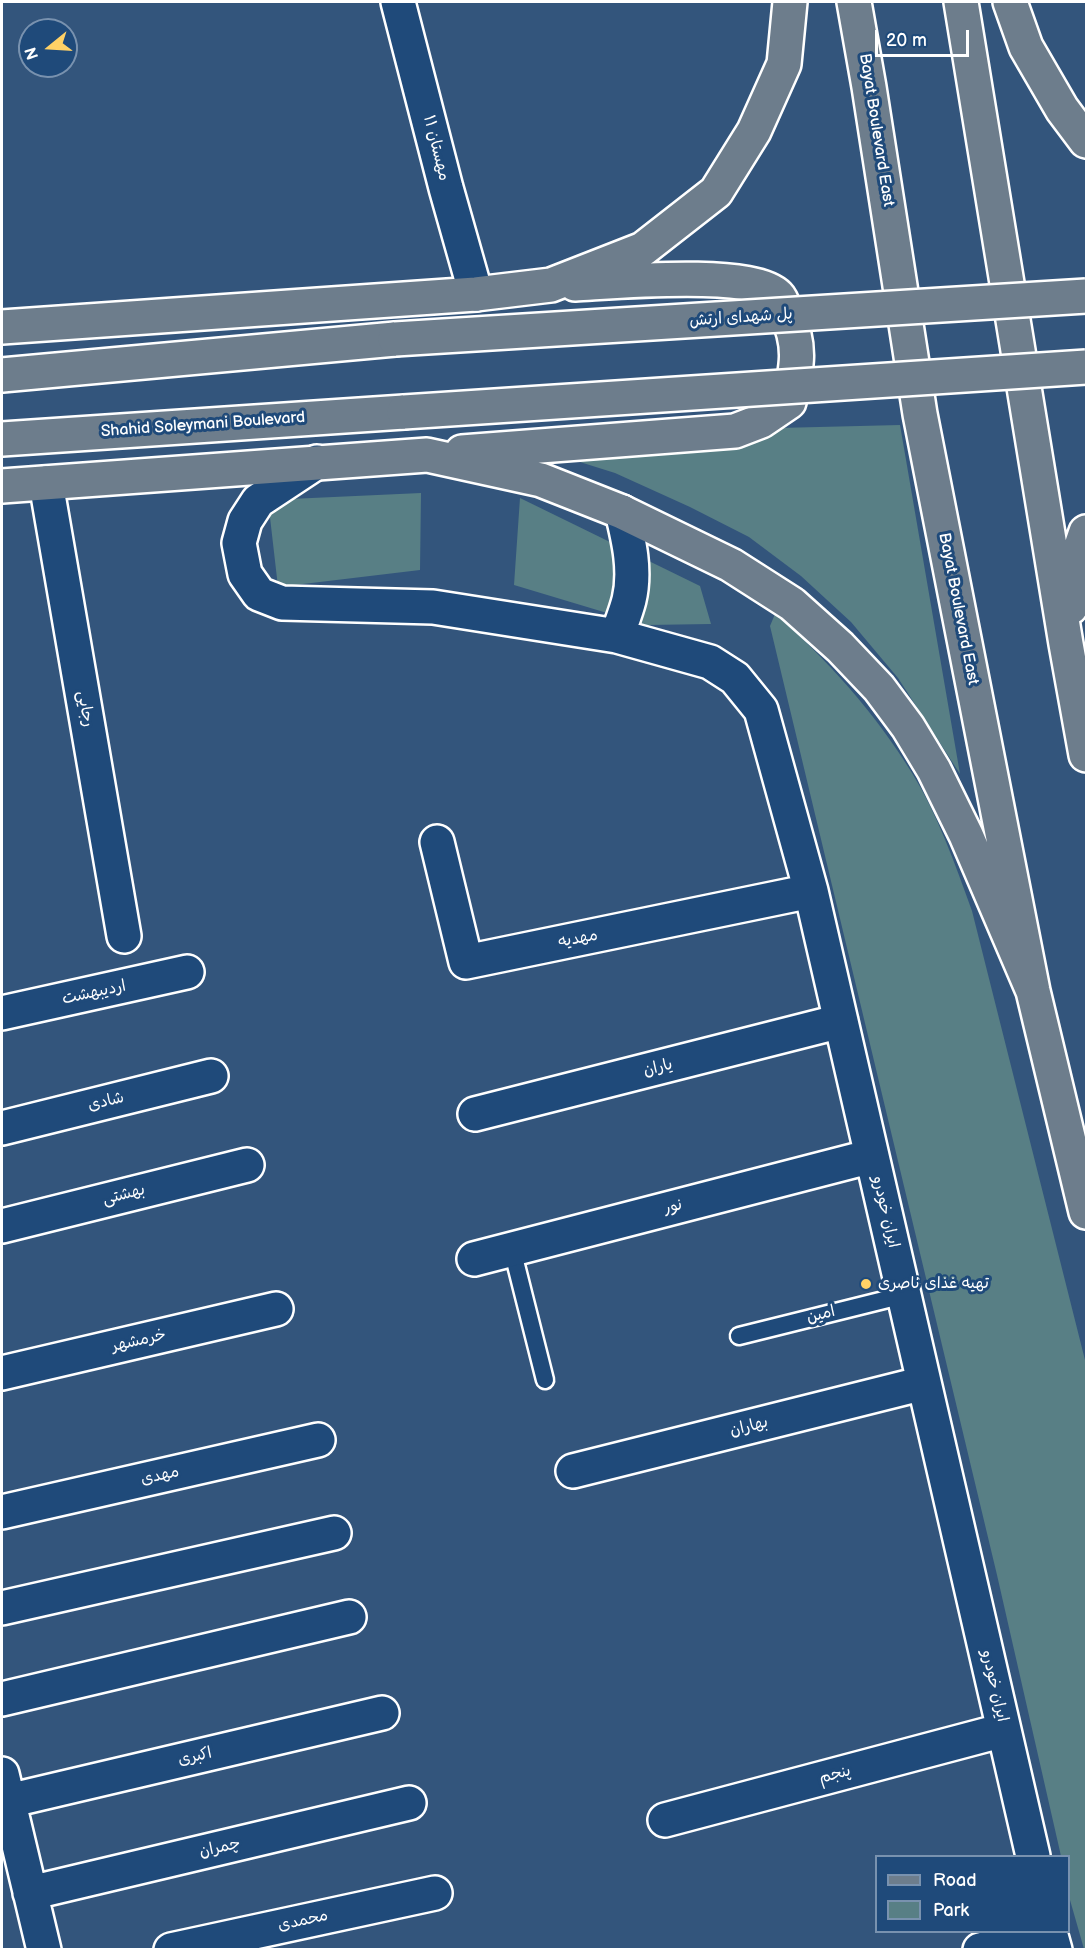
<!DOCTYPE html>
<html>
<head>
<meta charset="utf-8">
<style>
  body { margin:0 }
  #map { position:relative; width:1088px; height:1951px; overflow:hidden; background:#33557c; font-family:"Balsamiq Sans",sans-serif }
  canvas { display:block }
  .frame { position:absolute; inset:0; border:3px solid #fff; pointer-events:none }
  .legend { position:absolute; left:875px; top:1855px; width:195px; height:78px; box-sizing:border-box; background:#1f4a7a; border:2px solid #7992af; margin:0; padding:8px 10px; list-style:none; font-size:18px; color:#fff }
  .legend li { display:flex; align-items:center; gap:12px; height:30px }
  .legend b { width:30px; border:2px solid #7992af }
  .north { position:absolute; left:18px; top:18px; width:60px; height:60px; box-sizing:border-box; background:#1f4a7a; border:2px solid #7992af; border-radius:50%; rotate:252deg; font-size:16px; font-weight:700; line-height:24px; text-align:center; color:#fff }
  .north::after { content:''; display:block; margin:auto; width:21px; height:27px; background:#ffd166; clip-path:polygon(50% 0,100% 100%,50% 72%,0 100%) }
  .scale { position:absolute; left:875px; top:30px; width:94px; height:27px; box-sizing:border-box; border:3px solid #fff; border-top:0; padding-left:8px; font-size:18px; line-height:21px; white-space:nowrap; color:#fff; -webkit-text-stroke:4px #1f4a7a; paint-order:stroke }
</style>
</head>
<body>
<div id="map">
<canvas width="1088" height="1951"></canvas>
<div class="frame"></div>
<ul class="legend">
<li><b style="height:8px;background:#6d7d8c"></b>Road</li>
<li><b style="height:16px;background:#587f85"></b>Park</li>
</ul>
<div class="north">N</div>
<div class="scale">20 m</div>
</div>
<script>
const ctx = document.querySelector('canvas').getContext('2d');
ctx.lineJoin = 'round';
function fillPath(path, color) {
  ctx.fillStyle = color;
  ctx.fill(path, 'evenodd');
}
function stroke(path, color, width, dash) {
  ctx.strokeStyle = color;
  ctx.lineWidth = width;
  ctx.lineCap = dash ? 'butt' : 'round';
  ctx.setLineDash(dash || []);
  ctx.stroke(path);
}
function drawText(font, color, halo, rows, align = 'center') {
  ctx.font = font + ' "Balsamiq Sans","Playpen Sans Arabic",sans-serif';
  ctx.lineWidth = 6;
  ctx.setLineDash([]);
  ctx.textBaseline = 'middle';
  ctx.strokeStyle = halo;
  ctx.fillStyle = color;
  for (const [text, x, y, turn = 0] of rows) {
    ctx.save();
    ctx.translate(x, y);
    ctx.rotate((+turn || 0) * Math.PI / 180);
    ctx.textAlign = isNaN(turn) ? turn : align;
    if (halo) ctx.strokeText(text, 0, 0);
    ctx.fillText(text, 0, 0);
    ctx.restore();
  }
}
fillPath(new Path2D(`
  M 900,425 L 960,774 L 898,678 L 851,622 L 801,576 L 749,537 L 690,507 L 615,473 L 564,457 L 778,428 Z
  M 421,493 L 420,570 L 278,587 L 268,500 Z
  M 520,498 L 700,586 L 711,624 L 647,625 L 514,585 Z
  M 775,614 C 828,660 875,713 912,773 C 938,815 955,864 972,911 L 1086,1364 L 1086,1949 L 1084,1949 L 1070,1900 L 1068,1892 L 1068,1856 L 1061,1856 L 997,1575 L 770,626 Z`), '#587f85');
const lane = new Path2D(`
  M 512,1249 L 545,1380
  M 739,1336 L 904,1295`);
const street = new Path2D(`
  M 398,2 L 446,188 L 476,294
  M 317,462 L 258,501 L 245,521 L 239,543 L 245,574 L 259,594 L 282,603 L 433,607 L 617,636 L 710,662 L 735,678 L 761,710 L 811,891 L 1033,1856
  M 46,483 L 124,936
  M 617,636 C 621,624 626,612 629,600 C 636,571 629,541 622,512
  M 437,842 L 466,962 L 811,891
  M 2,1013 L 187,972
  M 475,1114 L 841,1021
  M 2,1128 L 211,1076
  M 2,1226 L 247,1165
  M 474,1259 L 872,1156
  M 2,1373 L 276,1309
  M 573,1471 L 924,1383
  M 2,1512 L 318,1440
  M 2,1608 L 334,1533
  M 2,1699 L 349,1617
  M 2,1774 L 44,1950
  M 8,1801 L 382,1713
  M 665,1820 L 1004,1730
  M 30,1893 L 409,1803
  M 171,1950 L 435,1893
  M 980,1950 L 1050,1932 L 1055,1950`);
const primary = new Path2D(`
  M 854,2 L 869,87 L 920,414 L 1033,991 L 1086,1212
  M 961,2 L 1066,644 L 1086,755
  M 1010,2 L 1026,47 L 1062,109 L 1086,141
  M 2,327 L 476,294 L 551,285 L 643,249 L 716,192 L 754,131 L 784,64 L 790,2
  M 2,375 L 395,339
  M 2,439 L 404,412
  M 462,452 L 735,431 L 761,421 L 789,402 C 797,368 802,345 786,313 C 784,308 782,300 778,296 C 752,269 615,282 575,284
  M 2,486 L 427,455 L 541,480 L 622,512 L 731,565 L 792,604 L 840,647 L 879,688 L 908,727 L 934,770 L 966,835 L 1033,991
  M 1071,607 L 1077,558 L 1086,532`);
stroke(lane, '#fff', 21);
stroke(street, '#fff', 38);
stroke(primary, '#fff', 38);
stroke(lane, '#1f4a7a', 16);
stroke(street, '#1f4a7a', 33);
stroke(primary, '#6d7d8c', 33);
const primaryBridge = new Path2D(`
  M 395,339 L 1086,296
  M 404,412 L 1086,367`);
stroke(primaryBridge, '#fff', 38, []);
stroke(primaryBridge, '#6d7d8c', 33);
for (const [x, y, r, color] of [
  [866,1284,6,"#ffd166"]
]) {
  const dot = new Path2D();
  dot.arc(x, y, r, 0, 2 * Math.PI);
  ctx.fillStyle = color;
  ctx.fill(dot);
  stroke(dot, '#1f4a7a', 2);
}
drawText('16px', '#fff', '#1f4a7a', [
  ["Bayat Boulevard East",876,130,81],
  ["مهستان ۱۱",436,148,76],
  ["پل شهدای ارتش",741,318,-4],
  ["Shahid Soleymani Boulevard",203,425,-4],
  ["Bayat Boulevard East",958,609,79],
  ["رجایی",85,709,80],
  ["مهدیه",578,939,-11],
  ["اردیبهشت",94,993,-12],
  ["یاران",658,1068,-14],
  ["شادی",106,1102,-14],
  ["بهشتی",124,1195,-14],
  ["نور",673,1207,-15],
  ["ایران خودرو",885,1212,77],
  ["امین",821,1315,-14],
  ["خرمشهر",139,1341,-13],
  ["بهاران",749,1427,-14],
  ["مهدی",160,1476,-13],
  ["ایران خودرو",994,1686,77],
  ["اکبری",195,1757,-13],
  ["پنجم",835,1775,-15],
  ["چمران",220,1848,-13],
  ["محمدی",303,1921,-12]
]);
drawText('16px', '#fff', '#1f4a7a', [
  ["تهیه غذای ناصری",878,1284]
], 'left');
</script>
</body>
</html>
